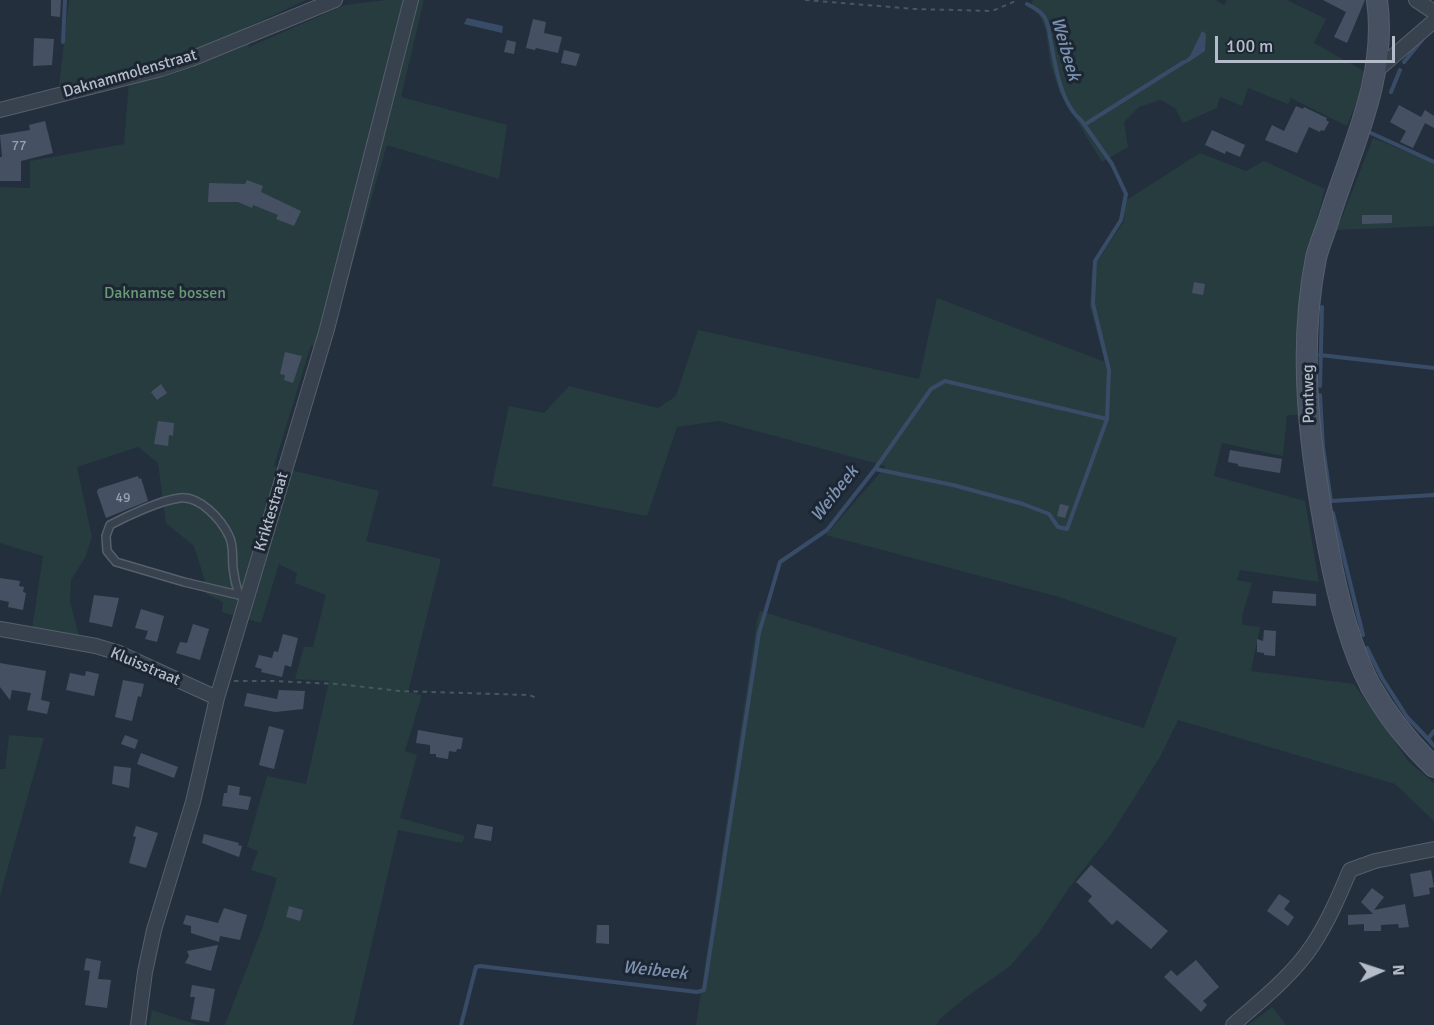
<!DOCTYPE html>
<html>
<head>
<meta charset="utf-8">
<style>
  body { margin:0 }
  #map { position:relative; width:1434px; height:1025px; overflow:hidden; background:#242f3e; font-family:Signika,sans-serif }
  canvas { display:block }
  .north { position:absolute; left:1350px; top:941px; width:60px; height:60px; -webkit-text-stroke:4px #1d2633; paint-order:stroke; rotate:87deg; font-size:16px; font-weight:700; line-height:24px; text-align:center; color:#b4bcc9 }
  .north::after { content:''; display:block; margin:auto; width:21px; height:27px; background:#b4bcc9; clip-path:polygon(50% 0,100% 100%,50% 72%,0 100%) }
  .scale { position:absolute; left:1215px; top:36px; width:180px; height:27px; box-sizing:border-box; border:3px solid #b4bcc9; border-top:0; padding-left:8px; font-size:18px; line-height:21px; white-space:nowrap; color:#b4bcc9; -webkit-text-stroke:4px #1d2633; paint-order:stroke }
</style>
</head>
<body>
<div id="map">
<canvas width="1434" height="1025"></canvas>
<div class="north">N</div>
<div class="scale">100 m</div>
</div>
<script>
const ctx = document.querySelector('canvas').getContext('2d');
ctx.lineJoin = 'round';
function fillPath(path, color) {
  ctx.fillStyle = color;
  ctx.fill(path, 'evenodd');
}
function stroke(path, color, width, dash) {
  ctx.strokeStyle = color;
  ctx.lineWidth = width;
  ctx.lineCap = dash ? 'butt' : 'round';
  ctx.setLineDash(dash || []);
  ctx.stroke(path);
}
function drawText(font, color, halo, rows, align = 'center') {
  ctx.font = font + ' Signika,sans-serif';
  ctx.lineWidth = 6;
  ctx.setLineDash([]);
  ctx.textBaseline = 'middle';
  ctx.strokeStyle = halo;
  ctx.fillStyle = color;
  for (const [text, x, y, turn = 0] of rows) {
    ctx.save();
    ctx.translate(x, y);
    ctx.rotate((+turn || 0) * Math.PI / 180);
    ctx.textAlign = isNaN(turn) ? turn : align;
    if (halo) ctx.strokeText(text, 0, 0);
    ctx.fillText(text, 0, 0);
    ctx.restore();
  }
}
fillPath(new Path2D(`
  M 69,0 L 306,0 L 250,26 L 249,47 L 345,5 L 385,0 L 424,0 L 401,97 L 507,125 L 499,179 L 387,145 L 326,354 L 311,345 L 274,466 L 379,491 L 366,541 L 441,559 L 408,692 L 422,695 L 405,751 L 417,755 L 400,818 L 465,836 L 462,843 L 398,830 L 353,1025 L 225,1025 L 263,926 L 277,878 L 251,870 L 258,851 L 247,847 L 267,776 L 306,784 L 329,681 L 295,679 L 304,647 L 313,647 L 326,595 L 295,583 L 297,573 L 279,564 L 261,623 L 222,612 L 223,602 L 206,594 L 204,578 L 194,546 L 166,523 L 158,463 L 138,447 L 77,467 L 92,537 L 85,558 L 71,580 L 70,602 L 79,636 L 32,629 L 43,556 L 0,543 L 0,187 L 30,188 L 30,161 L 124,144 L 130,68 L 59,86 Z
  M 1033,0 L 1216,0 L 1224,5 L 1227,0 L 1287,0 L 1326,19 L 1314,43 L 1364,71 L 1358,98 L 1347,126 L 1291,98 L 1288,104 L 1248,88 L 1242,106 L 1220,97 L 1217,108 L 1183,123 L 1175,108 L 1161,100 L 1139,107 L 1124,122 L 1128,147 L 1102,162 L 1060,93 L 1050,63 L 1046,31 L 1040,16 L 1030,8 Z
  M 1373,138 L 1434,163 L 1434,226 L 1337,230 Z
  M 1200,153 L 1246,171 L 1264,161 L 1325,189 L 1309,250 L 1299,318 L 1298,415 L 1287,415 L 1283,456 L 1222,443 L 1214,476 L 1305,501 L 1319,582 L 1240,570 L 1237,580 L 1252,583 L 1242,616 L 1243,625 L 1260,627 L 1251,671 L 1354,684 L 1409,762 L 1434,783 L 1434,821 L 1395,784 L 1178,720 L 1160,757 L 1112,833 L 1069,888 L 1038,934 L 1010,966 L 961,1001 L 939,1020 L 937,1025 L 696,1025 L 757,621 L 760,611 L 1144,728 L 1177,638 L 1059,597 L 826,535 L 886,466 L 719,421 L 677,427 L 647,516 L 492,486 L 509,406 L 544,413 L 569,386 L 658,408 L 676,396 L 698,330 L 919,379 L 937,298 L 1105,362 L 1090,307 L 1092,269 L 1124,221 L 1125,201 Z
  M 9,735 L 44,738 L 0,896 L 0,769 L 5,769 Z
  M 1272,1007 L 1286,1025 L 1248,1025 Z
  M 152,1010 L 198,1025 L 149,1025 Z`), '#263c3f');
fillPath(new Path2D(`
  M 467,18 L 503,26 L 502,33 L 464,24 Z
  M 1202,31 L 1206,34 L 1205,51 L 1187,63 L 1182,63 L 1190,56 Z`), '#394c67');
stroke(new Path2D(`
  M 63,42 L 65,0
  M 1404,62 L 1422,40
  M 1391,92 L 1400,70
  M 1084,125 L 1184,62
  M 1371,133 L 1434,162
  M 1320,355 L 1434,368
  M 1320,386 L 1322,307
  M 1320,395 L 1323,447 L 1331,501 L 1434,495
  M 875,469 L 953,485 L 1023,504 L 1049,514 L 1058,527 L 1067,529 L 1107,419
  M 1333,513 L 1363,635
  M 1367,648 L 1382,678 L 1407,717 L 1428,739
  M 1434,731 L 1428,739 L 1434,746
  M 461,1025 L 476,967 L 480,966 L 697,992 L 704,990 L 759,633 L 780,562 L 827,530 L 875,469 L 931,389 L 945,381 L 1107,419 L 1109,370 L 1093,304 L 1095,261 L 1121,220 L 1126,194 L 1112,164 L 1081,120 C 1061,104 1055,65 1051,42 C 1049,33 1049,22 1043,15 C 1039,10 1033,7 1027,4`), '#394c67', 4);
fillPath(new Path2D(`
  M 51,0 L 61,0 L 60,17 L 51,16 Z
  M 1323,0 L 1365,0 L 1347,43 L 1334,37 L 1346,12 Z
  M 533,19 L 546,22 L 544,33 L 562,37 L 558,53 L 536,48 L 535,50 L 526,48 Z
  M 34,38 L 54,39 L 52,65 L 33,66 Z
  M 507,40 L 516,42 L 514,54 L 504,52 Z
  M 564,50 L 580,54 L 576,66 L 561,63 Z
  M 1399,105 L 1421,117 L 1425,110 L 1434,116 L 1434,128 L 1425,123 L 1413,148 L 1400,142 L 1406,131 L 1390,122 Z
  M 1296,106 L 1303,109 L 1304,107 L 1327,118 L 1326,120 L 1329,122 L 1324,131 L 1321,130 L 1320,132 L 1309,127 L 1297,153 L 1265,140 L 1272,125 L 1284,131 Z
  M 45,121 L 53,153 L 21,161 L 21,181 L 0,181 L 0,157 L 2,157 L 0,135 L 30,130 L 29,125 Z
  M 1212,130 L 1245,145 L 1240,157 L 1226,151 L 1225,154 L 1205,145 Z
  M 247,180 L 263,186 L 261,192 L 301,211 L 294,226 L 276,219 L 278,215 L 253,205 L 252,208 L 238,202 L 208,202 L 209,183 L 245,184 Z
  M 1362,215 L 1392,215 L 1392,223 L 1362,224 Z
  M 1194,282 L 1205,284 L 1203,295 L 1192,293 Z
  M 285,352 L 302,356 L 293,383 L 284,380 L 285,375 L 280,374 Z
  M 161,384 L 167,393 L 157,400 L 151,392 Z
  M 158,421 L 174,423 L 173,436 L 169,435 L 168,446 L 154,444 Z
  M 1230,450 L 1282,459 L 1280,473 L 1238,466 L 1238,464 L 1228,462 Z
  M 138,476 L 139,479 L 141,478 L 148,501 L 106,518 L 97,492 L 98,489 Z
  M 1060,504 L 1069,506 L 1065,518 L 1057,516 Z
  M 0,578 L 20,581 L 19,586 L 24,587 L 23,592 L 26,593 L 23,610 L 8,607 L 9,602 L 0,600 Z
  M 1273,591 L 1316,594 L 1316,606 L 1272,603 Z
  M 94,595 L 119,598 L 112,627 L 89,622 Z
  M 141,609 L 164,616 L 157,642 L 145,639 L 148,631 L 135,628 Z
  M 193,624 L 209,629 L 200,660 L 176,653 L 180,642 L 187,643 Z
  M 1264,630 L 1276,631 L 1275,656 L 1264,655 L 1264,653 L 1257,652 L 1257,639 L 1263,641 Z
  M 283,634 L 298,638 L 291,667 L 285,665 L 282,677 L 261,672 L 262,669 L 255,667 L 259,655 L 272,658 L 274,651 L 278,652 Z
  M 0,663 L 46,671 L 41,700 L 50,702 L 47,714 L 27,710 L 31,693 L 12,690 L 10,700 L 0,687 Z
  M 86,671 L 99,674 L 94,696 L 66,690 L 70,673 L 85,676 Z
  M 123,680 L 144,684 L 141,697 L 138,696 L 132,721 L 115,717 Z
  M 279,690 L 305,691 L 303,709 L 275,712 L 244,706 L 247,693 L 277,699 Z
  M 269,726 L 284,730 L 274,769 L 259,765 Z
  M 418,730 L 463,738 L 461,749 L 457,749 L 456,752 L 449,751 L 448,759 L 436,757 L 436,754 L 430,754 L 430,745 L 416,743 Z
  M 125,735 L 138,740 L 135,749 L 121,744 Z
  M 141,753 L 178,767 L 174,778 L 137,764 Z
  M 114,766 L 131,768 L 129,788 L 112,784 Z
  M 228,785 L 240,787 L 239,795 L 251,797 L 248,810 L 222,806 L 224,793 L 227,793 Z
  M 477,824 L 493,827 L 491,841 L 474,838 Z
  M 136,826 L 158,833 L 146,868 L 129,863 L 136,837 L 133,836 Z
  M 204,834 L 239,843 L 238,845 L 242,846 L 239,857 L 202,843 Z
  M 1091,865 L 1168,931 L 1151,949 L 1117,920 L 1112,925 L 1088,901 L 1092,896 L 1076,882 Z
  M 1431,870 L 1434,887 L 1429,888 L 1430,894 L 1414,897 L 1410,874 Z
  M 1372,888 L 1384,897 L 1374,910 L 1405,904 L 1409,927 L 1399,928 L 1398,924 L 1381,925 L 1381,931 L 1364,931 L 1364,924 L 1348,925 L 1348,915 L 1373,914 L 1361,902 Z
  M 1279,894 L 1290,901 L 1284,909 L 1294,917 L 1288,926 L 1267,911 Z
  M 289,906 L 303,910 L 300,921 L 286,917 Z
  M 224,908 L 247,915 L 240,940 L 220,936 L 219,942 L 191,933 L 191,926 L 183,924 L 186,915 L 218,923 Z
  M 597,925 L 609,925 L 609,944 L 596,943 Z
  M 218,945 L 211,971 L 185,963 L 189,956 L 187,951 Z
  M 86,958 L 101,961 L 98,979 L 111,980 L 107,1008 L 85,1005 L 90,971 L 84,970 Z
  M 1196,960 L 1219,987 L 1203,1001 L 1207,1005 L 1201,1012 L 1164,977 L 1171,970 L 1177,976 Z
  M 192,985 L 215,989 L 209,1022 L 191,1019 L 195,997 L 190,997 Z`), '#455162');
const lane = new Path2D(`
  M 239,595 C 236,586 234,577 233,568 C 232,557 234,545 229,536 C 221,519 200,496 180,498 C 161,500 127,516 110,525 L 106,536 L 107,551 L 116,562 L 184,582 L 247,597`);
const street = new Path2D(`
  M 1416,0 L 1434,12
  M 1376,71 L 1434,21
  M 0,110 L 161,69 L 191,59 L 335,0
  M 0,629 L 96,646 L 119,653 L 217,698
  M 138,1025 L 145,972 L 154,930 L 193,802 L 217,698 L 327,329 L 411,0
  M 1233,1025 C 1260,1001 1292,976 1312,946 C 1328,922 1339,896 1350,870 L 1375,861 L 1434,849`);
const secondary = new Path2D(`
  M 1377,0 C 1388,77 1351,148 1329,219 C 1325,232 1319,245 1316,258 C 1297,354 1310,452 1328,546 C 1336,589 1350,647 1370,685 C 1387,715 1409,743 1434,767`);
stroke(lane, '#565f6c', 10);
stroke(street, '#565f6c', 16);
stroke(secondary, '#565f6c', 22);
stroke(new Path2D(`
  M 805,0 L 915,9 L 992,11 L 1018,0
  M 234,681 L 272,681 L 338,684 L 399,691 L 529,695 L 537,698`), '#44595c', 2, [4.5, 4.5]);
stroke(lane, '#38414e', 7);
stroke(street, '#38414e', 14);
stroke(secondary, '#465061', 20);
drawText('14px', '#98a1af', null, [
  ["77",19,146],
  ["49",123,498]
]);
drawText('16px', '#b4bcc9', '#1d2633', [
  ["Daknammolenstraat",130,74,-16],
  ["Pontweg",1309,394,-91],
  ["Kriktestraat",272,512,-73],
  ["Kluisstraat",145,667,23]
]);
drawText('16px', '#6b9a76', '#1d2633', [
  ["Daknamse bossen",165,294]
]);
drawText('italic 18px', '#7c92b1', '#1d2633', [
  ["Weibeek",1065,49,74],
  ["Weibeek",835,494,-52],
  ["Weibeek",655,971,6]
]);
</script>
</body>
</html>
